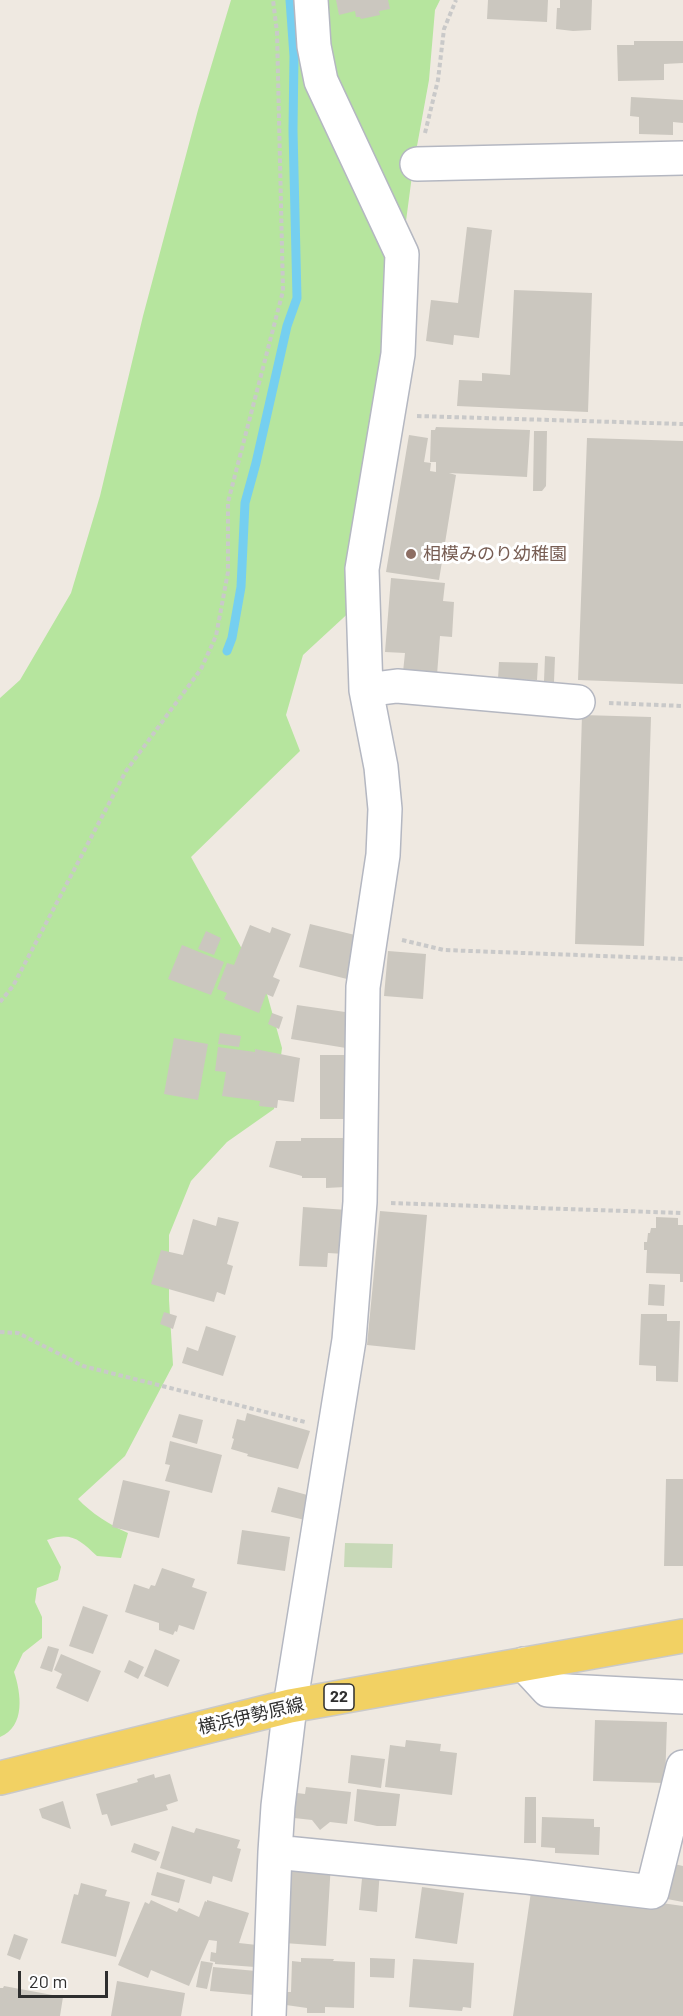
<!DOCTYPE html>
<html>
<head>
<meta charset="utf-8">
<style>
  body { margin:0 }
  #map { position:relative; width:683px; height:2016px; overflow:hidden; background:#efe9e1; font-family:Barlow,sans-serif }
  canvas { display:block }
  .scale { position:absolute; left:18px; top:1971px; width:90px; height:27px; box-sizing:border-box; border:3px solid #2e2e2e; border-top:0; padding-left:8px; font-size:18px; line-height:21px; white-space:nowrap; color:#2e2e2e; -webkit-text-stroke:4px #fff; paint-order:stroke }
</style>
</head>
<body>
<div id="map">
<canvas width="683" height="2016"></canvas>
<div class="scale">20 m</div>
</div>
<script>
const ctx = document.querySelector('canvas').getContext('2d');
ctx.lineJoin = 'round';
function fillPath(path, color) {
  ctx.fillStyle = color;
  ctx.fill(path, 'evenodd');
}
function stroke(path, color, width, dash) {
  ctx.strokeStyle = color;
  ctx.lineWidth = width;
  ctx.lineCap = dash ? 'butt' : 'round';
  ctx.setLineDash(dash || []);
  ctx.stroke(path);
}
function drawText(font, color, halo, rows, align = 'center') {
  ctx.font = font + ' Barlow,"Noto Sans JP",sans-serif';
  ctx.lineWidth = 6;
  ctx.setLineDash([]);
  ctx.textBaseline = 'middle';
  ctx.strokeStyle = halo;
  ctx.fillStyle = color;
  for (const [text, x, y, turn = 0] of rows) {
    ctx.save();
    ctx.translate(x, y);
    ctx.rotate((+turn || 0) * Math.PI / 180);
    ctx.textAlign = isNaN(turn) ? turn : align;
    if (halo) ctx.strokeText(text, 0, 0);
    ctx.fillText(text, 0, 0);
    ctx.restore();
  }
}
fillPath(new Path2D(`
  M 231,0 L 440,0 L 435,10 L 429,80 L 413,168 L 355,607 L 303,655 L 286,715 L 300,751 L 191,857 L 267,994 L 282,1048 L 274,1109 L 227,1142 L 191,1181 L 169,1235 L 169,1300 L 173,1365 L 125,1456 L 78,1499 C 90,1512 111,1526 128,1533 L 121,1558 L 97,1556 C 80,1540 71,1531 47,1540 L 61,1567 L 58,1580 L 37,1588 L 35,1602 L 42,1617 L 42,1638 L 23,1653 L 14,1672 C 21,1693 26,1726 0,1737 L 0,698 L 20,680 L 71,593 L 100,496 L 143,316 L 198,110 Z`), '#b6e59e');
fillPath(new Path2D(`
  M 345,1543 L 393,1544 L 392,1568 L 344,1567 Z`), '#c8d9b8');
stroke(new Path2D(`
  M 227,651 L 232,638 L 241,587 L 245,503 L 256,463 L 287,326 L 297,298 L 293,130 L 294,56 L 290,0`), '#75cff0', 9);
fillPath(new Path2D(`
  M 336,0 L 388,0 L 390,9 L 379,11 L 380,15 L 361,19 L 360,17 L 356,17 L 355,11 L 339,15 Z
  M 488,0 L 548,0 L 547,22 L 487,19 Z
  M 560,0 L 592,0 L 591,30 L 573,31 L 556,29 L 557,8 L 560,8 Z
  M 634,41 L 683,41 L 683,63 L 664,64 L 664,80 L 618,81 L 617,45 L 634,45 Z
  M 631,97 L 683,100 L 683,123 L 673,122 L 673,135 L 639,134 L 639,117 L 630,116 Z
  M 467,227 L 492,230 L 479,338 L 454,335 L 453,345 L 426,341 L 431,300 L 458,303 Z
  M 514,290 L 592,293 L 588,412 L 457,406 L 459,380 L 482,381 L 482,373 L 510,375 Z
  M 436,427 L 530,430 L 527,477 L 449,473 L 456,475 L 439,580 L 386,572 L 409,435 L 428,438 L 424,462 L 431,463 L 430,471 L 436,472 L 436,462 L 430,462 L 431,430 L 435,430 Z
  M 534,431 L 547,431 L 546,486 L 542,491 L 533,491 Z
  M 587,438 L 683,441 L 683,684 L 578,680 Z
  M 391,578 L 445,583 L 443,601 L 454,602 L 452,637 L 440,636 L 437,675 L 403,672 L 405,653 L 385,652 Z
  M 545,656 L 555,657 L 554,682 L 544,681 Z
  M 499,662 L 538,663 L 537,680 L 498,679 Z
  M 582,715 L 651,717 L 644,946 L 575,944 Z
  M 310,924 L 359,936 L 347,979 L 299,967 Z
  M 250,925 L 270,933 L 272,927 L 291,934 L 273,977 L 280,980 L 273,997 L 266,994 L 259,1013 L 224,999 L 227,993 L 217,989 L 227,963 L 234,965 Z
  M 206,931 L 221,938 L 214,955 L 198,949 Z
  M 182,945 L 224,962 L 211,995 L 168,979 Z
  M 388,951 L 426,954 L 423,999 L 384,996 Z
  M 297,1005 L 352,1013 L 346,1048 L 291,1039 Z
  M 272,1013 L 283,1017 L 279,1029 L 268,1024 Z
  M 220,1033 L 241,1036 L 239,1047 L 218,1044 Z
  M 174,1038 L 208,1044 L 198,1100 L 164,1094 Z
  M 218,1047 L 255,1052 L 255,1049 L 300,1058 L 294,1102 L 278,1100 L 277,1108 L 259,1106 L 260,1101 L 222,1096 L 226,1072 L 215,1071 Z
  M 320,1055 L 351,1055 L 351,1119 L 320,1119 Z
  M 301,1138 L 349,1138 L 345,1187 L 326,1188 L 326,1178 L 302,1178 L 302,1176 L 269,1167 L 276,1141 L 301,1141 Z
  M 303,1207 L 348,1210 L 345,1254 L 328,1253 L 327,1267 L 299,1266 Z
  M 380,1211 L 427,1215 L 415,1350 L 367,1345 Z
  M 218,1217 L 239,1222 L 227,1264 L 233,1266 L 225,1295 L 217,1292 L 214,1302 L 151,1284 L 161,1250 L 183,1255 L 193,1219 L 216,1226 Z
  M 656,1217 L 678,1218 L 678,1225 L 683,1225 L 683,1282 L 680,1282 L 680,1274 L 646,1273 L 647,1250 L 644,1250 L 644,1242 L 647,1242 L 648,1233 L 650,1233 L 651,1228 L 656,1228 Z
  M 649,1284 L 665,1285 L 664,1306 L 648,1305 Z
  M 164,1312 L 177,1316 L 173,1329 L 160,1324 Z
  M 641,1314 L 667,1314 L 667,1321 L 680,1321 L 678,1382 L 656,1381 L 656,1366 L 639,1365 Z
  M 206,1326 L 236,1336 L 223,1376 L 182,1363 L 187,1347 L 198,1351 Z
  M 247,1413 L 310,1431 L 298,1469 L 247,1456 L 248,1454 L 231,1449 L 234,1439 L 232,1438 L 237,1419 L 245,1421 Z
  M 179,1414 L 203,1420 L 197,1444 L 172,1437 Z
  M 170,1441 L 222,1455 L 212,1493 L 165,1481 L 170,1465 L 165,1464 Z
  M 666,1479 L 683,1479 L 683,1566 L 664,1566 Z
  M 123,1480 L 170,1491 L 159,1538 L 112,1527 Z
  M 278,1487 L 311,1496 L 305,1520 L 271,1512 Z
  M 242,1530 L 290,1537 L 285,1571 L 237,1564 Z
  M 162,1568 L 195,1579 L 192,1587 L 207,1592 L 194,1630 L 179,1625 L 177,1632 L 175,1631 L 173,1635 L 159,1630 L 159,1623 L 125,1612 L 134,1584 L 149,1589 L 151,1585 L 155,1586 Z
  M 83,1606 L 108,1615 L 93,1654 L 69,1646 Z
  M 48,1646 L 59,1649 L 52,1672 L 40,1668 Z
  M 155,1649 L 180,1660 L 168,1687 L 144,1676 Z
  M 61,1654 L 101,1671 L 88,1702 L 56,1688 L 62,1674 L 54,1670 Z
  M 129,1660 L 144,1667 L 138,1679 L 124,1672 Z
  M 595,1720 L 667,1722 L 665,1783 L 593,1781 Z
  M 406,1740 L 441,1744 L 440,1751 L 457,1753 L 452,1795 L 385,1787 L 390,1745 L 405,1747 Z
  M 351,1755 L 385,1759 L 381,1788 L 348,1783 Z
  M 154,1774 L 155,1778 L 170,1774 L 178,1801 L 166,1805 L 168,1810 L 111,1826 L 107,1814 L 102,1815 L 96,1794 L 138,1782 L 137,1779 Z
  M 306,1787 L 351,1792 L 347,1824 L 330,1822 L 320,1830 L 312,1820 L 294,1818 L 297,1793 L 305,1794 Z
  M 357,1789 L 400,1794 L 396,1826 L 377,1826 L 354,1821 Z
  M 525,1797 L 536,1797 L 536,1843 L 524,1843 Z
  M 63,1801 L 71,1829 L 42,1818 L 39,1809 Z
  M 542,1817 L 594,1819 L 594,1827 L 600,1827 L 599,1855 L 555,1853 L 555,1848 L 541,1847 Z
  M 172,1826 L 194,1833 L 196,1828 L 240,1840 L 237,1848 L 241,1849 L 232,1882 L 213,1876 L 211,1884 L 160,1868 Z
  M 134,1843 L 160,1852 L 156,1861 L 131,1852 Z
  M 288,1860 L 331,1863 L 326,1946 L 284,1943 Z
  M 674,1864 L 683,1866 L 683,1902 L 667,1899 Z
  M 363,1868 L 380,1870 L 377,1912 L 359,1910 Z
  M 157,1872 L 185,1880 L 179,1903 L 151,1895 Z
  M 81,1883 L 107,1890 L 105,1896 L 130,1902 L 116,1957 L 61,1943 L 74,1894 L 78,1895 Z
  M 532,1885 L 683,1906 L 683,2016 L 513,2016 Z
  M 422,1887 L 464,1893 L 457,1944 L 415,1938 Z
  M 151,1900 L 177,1912 L 179,1908 L 199,1917 L 205,1901 L 207,1902 L 207,1900 L 249,1913 L 239,1943 L 257,1945 L 255,1967 L 215,1964 L 215,1962 L 210,1961 L 211,1952 L 216,1953 L 217,1941 L 209,1940 L 189,1986 L 151,1970 L 148,1978 L 118,1965 L 145,1902 L 149,1904 Z
  M 14,1934 L 28,1939 L 20,1960 L 7,1955 Z
  M 301,1958 L 334,1959 L 333,1961 L 355,1962 L 354,2008 L 325,2007 L 325,2013 L 307,2013 L 307,2008 L 286,2005 L 286,1992 L 291,1992 L 292,1961 L 301,1962 Z
  M 370,1958 L 395,1959 L 394,1978 L 370,1977 Z
  M 413,1959 L 474,1963 L 471,2008 L 463,2007 L 462,2011 L 409,2007 Z
  M 201,1961 L 213,1963 L 207,1989 L 196,1987 Z
  M 213,1967 L 256,1971 L 254,1995 L 210,1991 Z
  M 117,1981 L 185,1993 L 181,2016 L 111,2016 Z
  M 4,1986 L 63,1997 L 60,2016 L 0,2016 L 0,1988 L 3,1988 Z`), '#cbc7bf');
const minor = new Path2D(`
  M 417,164 L 683,158
  M 366,690 L 397,686 L 578,702
  M 524,1664 L 548,1690 L 683,1697
  M 275,1852 L 527,1877 L 652,1892 L 683,1767
  M 269,2016 L 275,1852 L 278,1806 L 290,1706 L 349,1340 L 360,1202 L 363,987 L 383,855 L 385,809 L 381,767 L 366,690 L 362,569 L 398,354 L 402,254 L 321,81 L 314,46 L 311,0`);
const major = new Path2D(`
  M 0,1778 L 290,1706 L 683,1636`);
stroke(minor, '#b4b7c1', 36);
stroke(major, '#c9c9c9', 36);
stroke(new Path2D(`
  M 425,133 L 438,80 L 444,29 L 456,0
  M 417,416 L 683,424
  M 609,703 L 683,706
  M 402,940 L 444,950 L 683,959
  M 0,1002 L 13,986 L 126,771 L 201,669 L 216,636 L 228,572 L 228,502 L 283,291 L 277,32 L 273,0
  M 391,1203 L 683,1213
  M 0,1332 L 18,1333 L 83,1366 L 305,1422`), '#c9c9c9', 4, [4.5, 3]);
stroke(minor, '#fff', 33);
stroke(major, '#f2d163', 33);
for (const [x, y, r, color] of [
  [411,554,6,"#8d6e63"]
]) {
  const dot = new Path2D();
  dot.arc(x, y, r, 0, 2 * Math.PI);
  ctx.fillStyle = color;
  ctx.fill(dot);
  stroke(dot, '#fff', 2);
}
for (const [x, y, w] of [
  [339,1697,30]
]) {
  const box = new Path2D();
  box.roundRect(x - w / 2, y - 13, w, 26, 4.5);
  ctx.fillStyle = '#fff';
  ctx.fill(box);
  stroke(box, '#2e2e2e', 1.5);
}
drawText('bold 16px', '#2e2e2e', null, [
  ["22",339,1697]
]);
drawText('18px', '#785e54', '#fff', [
  ["相模みのり幼稚園",423,554]
], 'left');
drawText('18px', '#2e2e2e', '#fff', [
  ["横浜伊勢原線",251,1716,-13]
]);
</script>
</body>
</html>
